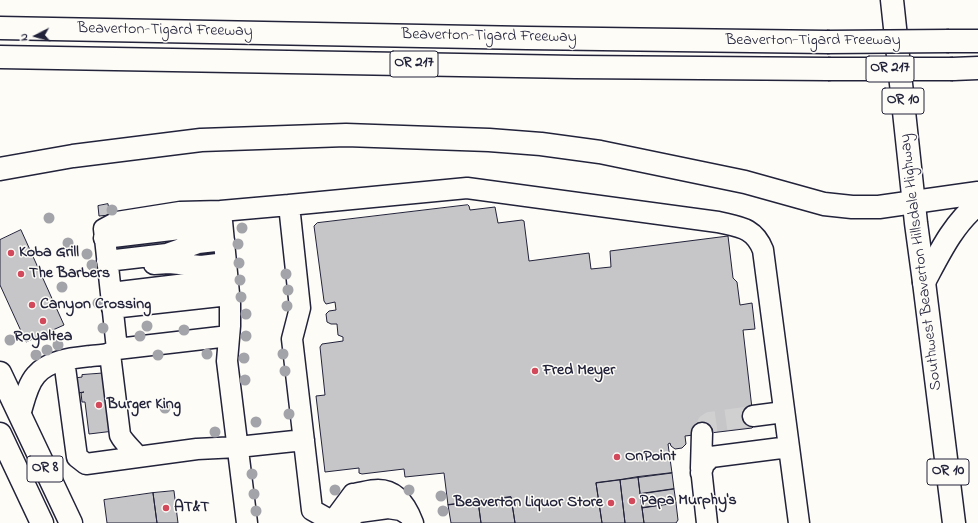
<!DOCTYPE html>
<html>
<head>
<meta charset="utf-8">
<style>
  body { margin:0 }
  #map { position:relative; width:978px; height:523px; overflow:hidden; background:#fdfcf7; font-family:"Indie Flower",sans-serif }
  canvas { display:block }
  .north { position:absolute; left:16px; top:16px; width:40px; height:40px; -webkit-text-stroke:3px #fdfcf7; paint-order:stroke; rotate:264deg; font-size:11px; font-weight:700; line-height:16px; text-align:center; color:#22223b }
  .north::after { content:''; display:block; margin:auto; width:14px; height:18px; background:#22223b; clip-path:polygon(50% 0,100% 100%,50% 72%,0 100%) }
</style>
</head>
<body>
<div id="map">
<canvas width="978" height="523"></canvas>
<div class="north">N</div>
</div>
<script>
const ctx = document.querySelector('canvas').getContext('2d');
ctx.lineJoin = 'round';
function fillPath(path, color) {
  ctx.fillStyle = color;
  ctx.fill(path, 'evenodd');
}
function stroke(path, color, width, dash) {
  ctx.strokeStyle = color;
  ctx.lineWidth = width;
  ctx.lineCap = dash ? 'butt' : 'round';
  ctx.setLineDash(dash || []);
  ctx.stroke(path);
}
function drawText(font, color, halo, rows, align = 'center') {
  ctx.font = font + ' "Indie Flower",sans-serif';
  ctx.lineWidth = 3;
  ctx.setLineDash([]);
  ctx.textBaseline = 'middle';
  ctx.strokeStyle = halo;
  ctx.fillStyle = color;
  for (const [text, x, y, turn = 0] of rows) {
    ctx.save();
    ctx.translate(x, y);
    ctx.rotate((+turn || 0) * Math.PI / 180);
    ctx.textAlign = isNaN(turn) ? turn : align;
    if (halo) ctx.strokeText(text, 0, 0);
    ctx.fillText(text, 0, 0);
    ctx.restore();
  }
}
const building = new Path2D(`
  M 108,204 L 110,215 L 99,216 L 98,206 Z
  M 468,205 L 469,206 L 470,210 L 495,207 L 498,223 L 522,220 L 524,221 L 529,261 L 589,253 L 591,269 L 611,267 L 610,251 L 728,236 L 733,278 L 737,282 L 740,305 L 752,303 L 755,329 L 743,330 L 754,426 L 752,428 L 685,436 L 686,444 L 682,448 L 675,449 L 671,446 L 670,443 L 668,444 L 672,473 L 596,483 L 602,523 L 515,523 L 511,497 L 448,505 L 444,473 L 405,477 L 404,469 L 362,474 L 359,473 L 359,468 L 325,472 L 316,396 L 325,395 L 320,347 L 322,344 L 343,341 L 343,337 L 338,335 L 337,324 L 331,324 L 327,322 L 326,314 L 329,311 L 336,310 L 335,302 L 326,304 L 324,301 L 314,226 L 317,223 Z
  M 21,230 L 64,325 L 26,342 L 0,285 L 0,240 Z
  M 108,373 L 114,431 L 89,434 L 85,402 L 82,402 L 81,393 L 84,392 L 77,393 L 75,378 L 82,377 L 82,375 Z
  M 672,473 L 674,489 L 640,494 L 638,477 Z
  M 638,477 L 644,523 L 625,523 L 620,480 Z
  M 620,480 L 625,523 L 602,523 L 596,483 Z
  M 674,489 L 676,503 L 642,508 L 640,494 Z
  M 174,491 L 178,523 L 157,523 L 153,493 Z
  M 153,493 L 157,523 L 107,523 L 104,500 Z
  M 511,497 L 515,523 L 481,523 L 478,501 Z
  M 478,501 L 481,523 L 451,523 L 448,505 Z
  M 676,503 L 678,520 L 676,523 L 644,523 L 642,508 Z`);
fillPath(building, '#c6c6c8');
stroke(building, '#22223b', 1);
stroke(new Path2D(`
  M 702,433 L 707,424 L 710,422 L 753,416`), '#d1d0d1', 20, [20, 10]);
const minor = new Path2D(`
  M 289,205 L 467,188 L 718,222 C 739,227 754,227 763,250 L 799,523
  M 221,211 L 230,304 L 230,326 L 227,361 L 247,523
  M 104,238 L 222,224
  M 107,261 L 167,254 L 198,243 L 224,240
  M 154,264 L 169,263 L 201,266 L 226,263
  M 111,293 L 228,279
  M 112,308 L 229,295
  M 117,349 L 104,229 L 117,222 L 180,212 L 221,211 L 289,205 L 300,308 L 292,339 L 312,510 L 335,523
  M 110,354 L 120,435 C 124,443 132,449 138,457
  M 64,360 L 77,457 L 86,464 L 197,449 L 238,447 L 304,440
  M 20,415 C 24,402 27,385 36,375 C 48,360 73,358 91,356 C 101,355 108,356 117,349 L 229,336
  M 753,416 L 784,412
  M 702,433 L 701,468 L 707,523
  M 701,473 L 704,464 L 711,457 L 789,447
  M 333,521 L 353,494 C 361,493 370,490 378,490 C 397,490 407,507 413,523
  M 347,523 L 350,517 L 359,512 L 388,508 L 401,510 L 409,515`);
const major = new Path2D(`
  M 892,0 L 916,223 L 924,282 L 954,523
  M 0,373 L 71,523
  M 0,434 L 42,523`);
const highway = new Path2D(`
  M 0,28 L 527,38 L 827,42
  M 949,41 L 978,41
  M 0,57 L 575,67 L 828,69
  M 953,69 L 978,68
  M 0,169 L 73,156 L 201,140 L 346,135 L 489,140 L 541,144 L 600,152 L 745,182 L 824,204 L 852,207 L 879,207 L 978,193
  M 924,282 C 939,254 953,224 978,204`);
stroke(minor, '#22223b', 23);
stroke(major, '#22223b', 25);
stroke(highway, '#22223b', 25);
stroke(minor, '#fdfcf7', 20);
stroke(major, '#fdfcf7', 22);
stroke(highway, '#fdfcf7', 22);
const highwayBridge = new Path2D(`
  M 827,42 L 949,41
  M 828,69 L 953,69`);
stroke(highwayBridge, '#22223b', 25, []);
stroke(highwayBridge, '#fdfcf7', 22);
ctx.fillStyle = '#a3a3aa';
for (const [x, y] of [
  [112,210],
  [49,218],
  [242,228],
  [68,243],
  [238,244],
  [87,254],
  [239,263],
  [92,265],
  [286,274],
  [240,280],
  [62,287],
  [288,290],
  [241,297],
  [98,303],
  [287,306],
  [246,314],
  [147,326],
  [103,328],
  [184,330],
  [140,336],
  [246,336],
  [10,340],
  [58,345],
  [47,350],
  [207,354],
  [283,354],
  [36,355],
  [158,355],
  [244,358],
  [285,371],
  [245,380],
  [165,408],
  [289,414],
  [256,422],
  [215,432],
  [252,474],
  [335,490],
  [409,490],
  [254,494],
  [441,496],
  [256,511],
  [443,511]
]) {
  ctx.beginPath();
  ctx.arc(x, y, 5.5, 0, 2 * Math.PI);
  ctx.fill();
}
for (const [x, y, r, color] of [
  [11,253,4,"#d1495b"],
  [21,274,4,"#d1495b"],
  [32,305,4,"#d1495b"],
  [43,321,4,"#d1495b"],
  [535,371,4,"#d1495b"],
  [99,405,4,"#d1495b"],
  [617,457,4,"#d1495b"],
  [632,501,4,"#d1495b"],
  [611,503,4,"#d1495b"],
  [166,508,4,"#d1495b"]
]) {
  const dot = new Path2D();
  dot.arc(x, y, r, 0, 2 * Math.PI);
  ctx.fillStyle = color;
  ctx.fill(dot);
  stroke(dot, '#fdfcf7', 1.5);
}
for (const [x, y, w] of [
  [414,64,48],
  [890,69,48],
  [903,101,42],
  [45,469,36],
  [948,472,42]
]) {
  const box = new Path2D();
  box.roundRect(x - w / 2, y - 13, w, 26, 3);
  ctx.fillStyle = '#fdfcf7';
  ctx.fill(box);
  stroke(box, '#22223b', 1);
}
drawText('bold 15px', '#22223b', null, [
  ["OR 217",414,64],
  ["OR 217",890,69],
  ["OR 10",903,101],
  ["OR 8",45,469],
  ["OR 10",948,472]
]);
drawText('16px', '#22223b', '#fdfcf7', [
  ["Beaverton-Tigard Freeway",165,31,1],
  ["Beaverton-Tigard Freeway",489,37,1],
  ["Beaverton-Tigard Freeway",813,41],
  ["Southwest Beaverton Hillsdale Highway",922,262,-97]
]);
drawText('bold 16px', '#22223b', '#fdfcf7', [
  ["Koba Grill",19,253],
  ["The Barbers",29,274],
  ["Canyon Crossing",40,305],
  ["Royaltea",43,337,"center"],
  ["Fred Meyer",543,371],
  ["Burger King",107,405],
  ["OnPoint",625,457],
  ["Papa Murphy's",640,501],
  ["Beaverton Liquor Store",603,503,"right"],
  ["AT&T",174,508]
], 'left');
</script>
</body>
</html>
